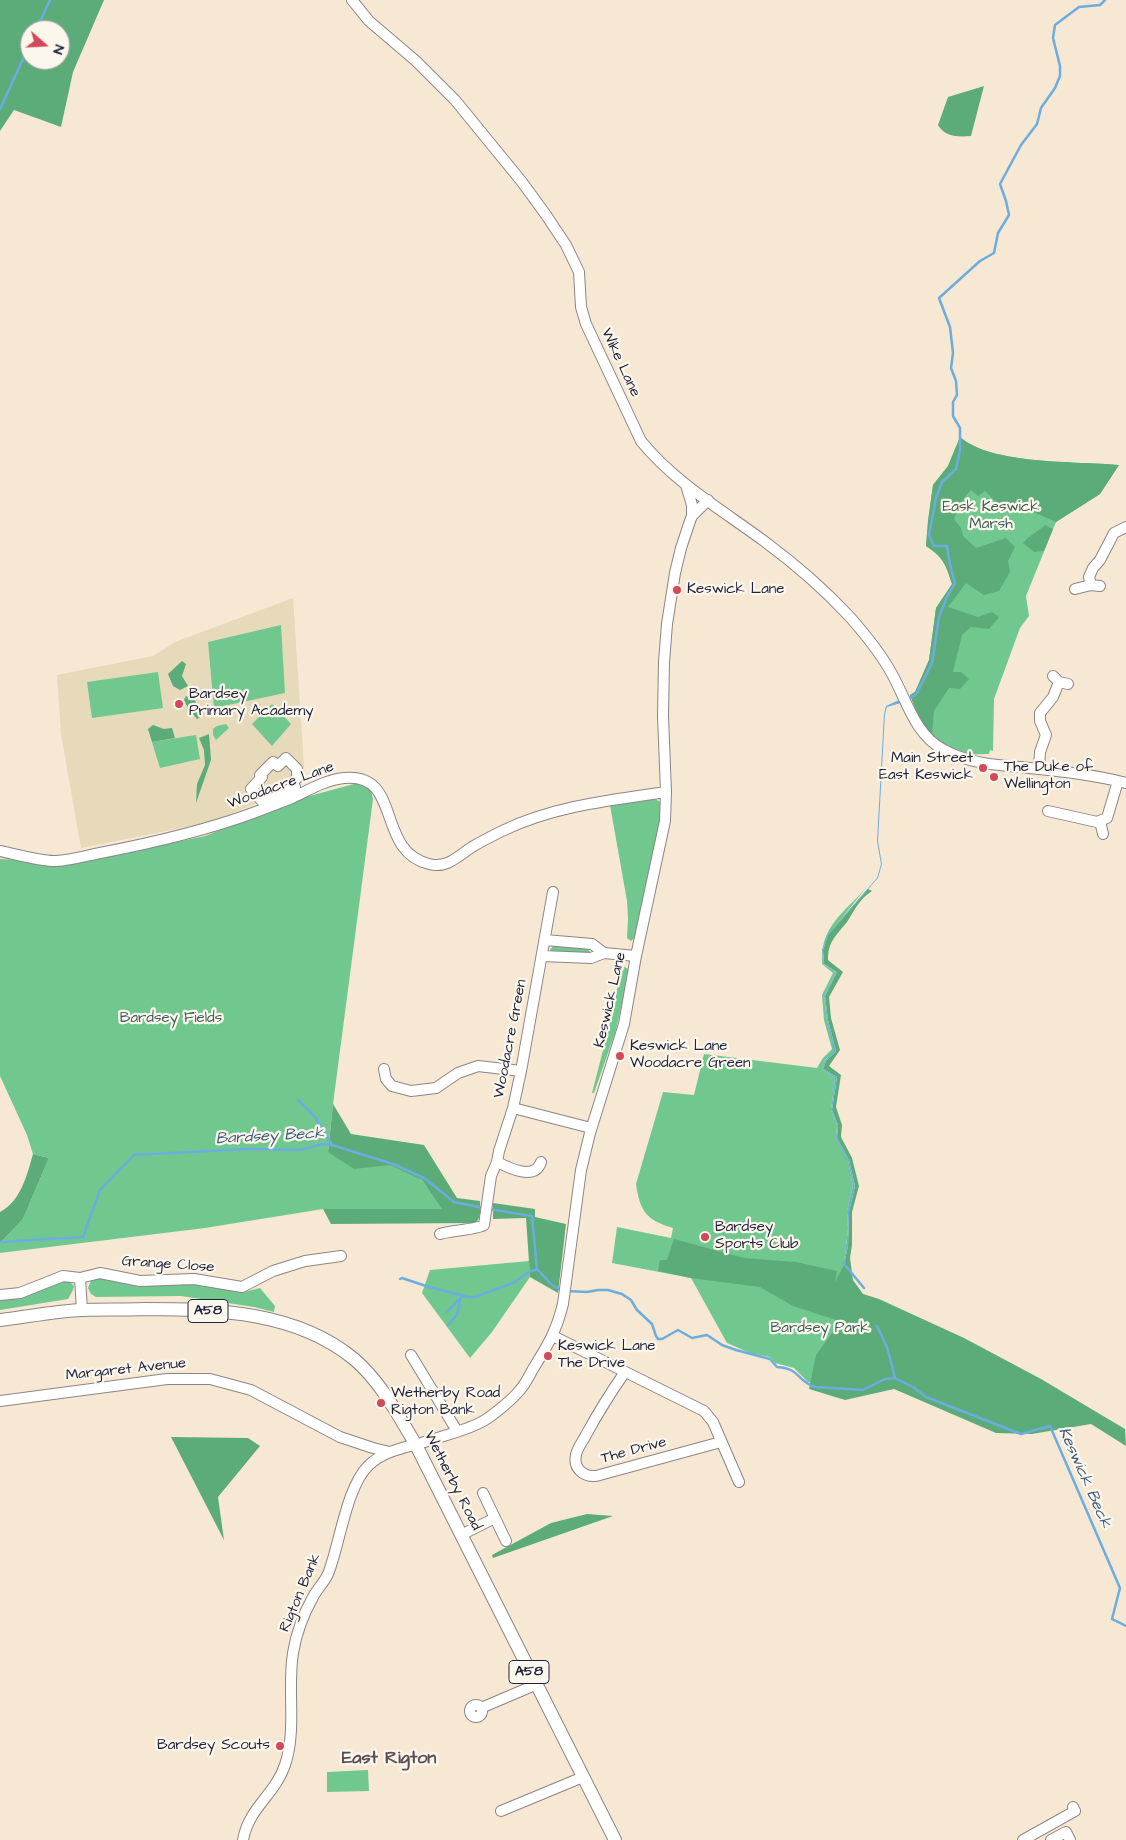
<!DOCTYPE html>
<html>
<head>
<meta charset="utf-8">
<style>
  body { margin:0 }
  #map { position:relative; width:1126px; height:1840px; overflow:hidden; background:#f7e8d3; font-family:"Architects Daughter",sans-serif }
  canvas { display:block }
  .north { position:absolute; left:20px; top:20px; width:50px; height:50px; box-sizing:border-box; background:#fbf7ec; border:1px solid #a4a2a5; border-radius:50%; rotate:109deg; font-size:14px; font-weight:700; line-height:20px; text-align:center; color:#22223b }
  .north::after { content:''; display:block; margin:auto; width:18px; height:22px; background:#d1495b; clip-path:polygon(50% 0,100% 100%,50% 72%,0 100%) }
</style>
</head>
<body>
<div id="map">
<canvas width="1126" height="1840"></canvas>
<div class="north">N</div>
</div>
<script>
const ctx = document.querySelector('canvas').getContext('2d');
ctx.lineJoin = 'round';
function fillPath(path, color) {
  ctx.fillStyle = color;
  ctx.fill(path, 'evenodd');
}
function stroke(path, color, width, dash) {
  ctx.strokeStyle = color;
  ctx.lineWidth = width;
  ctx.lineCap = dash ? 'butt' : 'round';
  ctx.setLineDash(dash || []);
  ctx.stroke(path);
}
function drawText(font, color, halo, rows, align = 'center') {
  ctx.font = font + ' "Architects Daughter",sans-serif';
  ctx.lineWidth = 4.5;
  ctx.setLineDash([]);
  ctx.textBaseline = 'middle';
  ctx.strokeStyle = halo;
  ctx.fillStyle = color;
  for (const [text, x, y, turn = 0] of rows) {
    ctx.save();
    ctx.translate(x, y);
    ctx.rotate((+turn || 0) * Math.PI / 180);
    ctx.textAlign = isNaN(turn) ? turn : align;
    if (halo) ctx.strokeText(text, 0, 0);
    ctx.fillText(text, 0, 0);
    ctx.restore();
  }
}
fillPath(new Path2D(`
  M 293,598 L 305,781 L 262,801 L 212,822 L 81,848 L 61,734 L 57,675 L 153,656 L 175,642 Z`), '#e6daba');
fillPath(new Path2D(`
  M 960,437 C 992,465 1076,461 1119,465 L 1100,494 L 1056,522 L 1026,596 L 1029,616 L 1020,628 L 994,699 L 993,751 L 990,750 L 989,754 C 981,754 970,755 962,753 C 932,745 920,722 910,695 L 915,692 L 929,660 L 936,608 L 952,584 C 946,565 944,558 926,546 L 928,521 L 933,485 L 948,466 Z
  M 281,625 L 285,693 L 214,708 L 208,642 Z
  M 158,672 L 163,708 L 92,718 L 87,682 Z
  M 272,704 L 291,724 L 272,746 L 252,724 Z
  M 226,724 L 229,728 L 216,740 L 213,735 L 213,729 L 217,726 Z
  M 196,735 L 200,759 L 160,768 L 152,742 Z
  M 354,784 L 361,784 L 371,790 L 373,799 L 333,1104 L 328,1152 L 393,1164 L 422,1180 L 443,1209 L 323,1209 L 205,1228 L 0,1253 L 0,1243 L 23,1219 L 49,1158 L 33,1154 L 27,1135 L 0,1076 L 0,859 L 22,860 L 58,866 L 86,861 L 205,836 L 302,798 Z
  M 650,798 L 657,800 L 660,802 L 660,821 L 636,937 L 631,941 L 627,938 L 628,919 L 627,901 L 610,805 Z
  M 866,888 L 828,935 L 822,950 L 823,964 L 836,972 L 824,996 L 827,1020 L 835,1051 L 825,1060 L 822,1069 L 835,1078 L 831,1110 L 837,1125 L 836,1139 L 848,1160 L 853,1186 L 847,1211 L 848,1229 L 844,1264 L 834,1285 L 854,1294 L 816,1384 L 808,1382 L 794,1368 L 775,1363 L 770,1357 L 750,1353 L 727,1343 L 691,1278 L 612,1263 L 617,1227 L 671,1238 L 673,1228 C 646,1220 640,1211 636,1184 L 663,1092 L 694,1095 L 704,1054 L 817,1068 L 823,1058 L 832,1049 L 824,1020 L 822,995 L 833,973 L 822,964 C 820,926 844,913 866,888 Z
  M 553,946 L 588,948 L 590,952 L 590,954 L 553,952 L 550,950 Z
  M 623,966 L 628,969 L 628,976 L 616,1030 L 594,1093 L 592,1093 L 615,1004 L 620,967 Z
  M 529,1261 L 530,1277 L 492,1332 L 470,1358 L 422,1293 L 430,1270 Z
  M 92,1278 L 185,1282 L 244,1292 L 260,1288 L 275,1306 L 274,1312 L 254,1307 L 181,1296 L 96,1297 L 91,1294 L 88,1288 Z
  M 62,1280 L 70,1282 L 74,1286 L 73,1290 L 68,1299 L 0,1310 L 0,1301 L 19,1297 Z
  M 368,1770 L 369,1791 L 327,1792 L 327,1772 Z`), '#70c88e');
fillPath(new Path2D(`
  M 0,0 L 104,0 L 73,72 L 61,127 L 14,110 L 0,131 ZM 30,30 L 60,30 L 60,60 L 30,60 Z
  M 984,86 L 971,136 C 958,137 945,137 938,125 L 948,97 Z
  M 960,437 C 992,465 1076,461 1119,465 L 1100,494 L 1056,522 L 1024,508 L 1003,509 L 985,491 L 978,496 L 971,490 C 963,499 958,507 954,519 L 961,528 L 963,536 L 976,548 L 1006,538 L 1015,547 L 1008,561 L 1010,572 L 999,591 L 984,595 L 966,583 L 948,607 L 978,617 L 992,612 L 999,617 L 989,629 L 971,627 L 962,635 L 953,672 L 961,672 L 969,679 L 960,689 L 949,688 L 934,711 L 932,736 L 919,718 L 910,695 L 915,692 L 929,660 L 936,608 L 952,584 C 946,565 944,558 926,546 L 928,521 L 933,485 L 948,466 Z
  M 1045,525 L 1053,529 L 1044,551 L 1034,552 L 1023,543 C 1030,535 1037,532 1045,525 Z
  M 182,661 L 186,664 L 182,676 L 188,686 L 180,690 L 173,686 L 168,674 Z
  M 186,696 L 194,699 L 203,715 L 197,719 L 188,708 L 184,700 Z
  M 153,725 L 164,729 L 172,728 L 175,738 L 152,742 L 148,729 Z
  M 209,734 L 211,760 L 196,803 L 197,784 L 205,765 L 204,750 L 199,738 Z
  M 868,889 L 872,891 C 859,899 855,910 847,922 C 836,936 828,941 828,960 L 843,972 L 829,997 L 831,1018 L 840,1050 L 829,1066 L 841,1075 L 836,1107 L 842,1125 L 841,1137 L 852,1158 L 859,1186 L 852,1212 L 852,1245 L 850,1258 L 853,1280 L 863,1294 L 879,1299 L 964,1338 L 1041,1379 L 1125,1429 L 1126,1446 L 1091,1424 L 1032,1434 L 996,1433 L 894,1389 L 845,1400 L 809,1389 L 816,1355 L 834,1330 L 836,1320 L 793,1306 L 760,1287 L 691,1278 L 658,1271 L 660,1260 L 667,1260 L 674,1239 L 744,1258 L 796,1262 L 837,1271 L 835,1282 L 844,1264 L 848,1246 L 849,1212 L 855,1186 L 849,1160 L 837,1138 L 838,1125 L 832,1110 L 837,1077 L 823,1069 L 826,1061 L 836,1051 L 828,1020 L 825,996 L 837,972 L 824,964 L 823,950 L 828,935 Z
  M 333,1104 L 351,1134 L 424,1145 L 457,1198 L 480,1201 C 480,1208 482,1218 475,1223 L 331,1224 L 323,1209 L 442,1209 L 422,1180 L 390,1165 L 354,1169 L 328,1152 Z
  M 33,1154 L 49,1158 L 23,1219 L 0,1243 L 0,1212 C 21,1201 27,1175 33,1154 Z
  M 493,1203 L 535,1209 L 535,1217 L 566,1224 L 558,1293 L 530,1277 L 526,1218 L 493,1219 Z
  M 171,1437 L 248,1438 L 260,1446 L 218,1497 L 224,1540 Z
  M 587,1514 L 613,1516 L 493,1558 L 492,1555 L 551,1523 Z`), '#5cac79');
fillPath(new Path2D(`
  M 899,700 L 901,703 L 887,707 L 885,714 L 878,841 L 882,864 L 878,878 L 828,935 L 823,950 L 824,964 L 837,972 L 825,996 L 828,1020 L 836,1051 L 826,1061 L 823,1069 L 837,1077 L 832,1110 L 838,1125 L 837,1138 L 849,1160 L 855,1186 L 849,1212 L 848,1246 L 844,1264 L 848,1229 L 847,1211 L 853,1186 L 848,1161 L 836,1139 L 837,1125 L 831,1110 L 835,1078 L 822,1069 L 825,1060 L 834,1051 L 827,1020 L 824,996 L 836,972 L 823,964 L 822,950 L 827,935 L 877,878 L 881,864 L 877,841 L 884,714 L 886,706 Z`), '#6cade0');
stroke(new Path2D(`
  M 36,30 L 50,0
  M 0,109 L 30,44
  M 911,697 L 916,695 L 932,663 L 939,617 L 946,599 L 955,583 L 950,565 L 947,546 L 934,546 L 929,535 L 936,498 L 942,482 L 956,469 L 960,450 L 960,428 L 953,416 L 953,402 L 957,395 L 956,381 L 951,368 L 953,353 L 950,327 L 939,298 L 980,261 L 994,253 L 998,233 L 1009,215 L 1006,201 L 1000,184 L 1021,145 L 1037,124 L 1041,108 L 1055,88 L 1060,76 L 1060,66 L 1053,38 L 1055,25 L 1079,7 L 1100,5 L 1105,0
  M 298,1100 L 315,1117 L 332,1145
  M 489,1209 L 532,1216 L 537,1269 L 552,1285 L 561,1290
  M 0,1242 L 83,1237 L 100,1190 L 134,1155 L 248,1149 L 301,1150 L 322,1144 L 332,1145 L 393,1164 L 424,1178 L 454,1202 L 484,1208
  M 845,1261 L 844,1264 L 864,1288
  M 400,1279 L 402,1278 L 429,1287 L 468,1297 L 475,1297 L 513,1283 L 531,1271 L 536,1270
  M 567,1291 L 587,1292 L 598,1290 L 608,1290 L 622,1294 L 631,1300 L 637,1310 L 652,1324 L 656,1336 L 658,1339 L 662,1339 L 678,1330 L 692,1338 L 707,1335 L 722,1345 L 736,1350 L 770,1359 L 777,1367 C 802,1369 796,1381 815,1387 L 863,1390 L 885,1379 L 895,1378
  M 446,1313 L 463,1295
  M 448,1325 L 457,1315 L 460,1300
  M 877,1326 L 887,1347 L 895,1378 L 913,1387 L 926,1397 L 1021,1434 L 1050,1426 L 1120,1588 L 1112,1619 L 1126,1626`), '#6cade0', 2.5);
const minor = new Path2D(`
  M 352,0 L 369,21 L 416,61 L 455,100 L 522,182 L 546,215 L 566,245 L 579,272 L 581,307 L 586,324 L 641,441 C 674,482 722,510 764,541 C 795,564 823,588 849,616 C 865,634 880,652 892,674 C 907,701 915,735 944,750 C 968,763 995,765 1021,767 C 1056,771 1092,774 1126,783
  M 686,485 L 692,505 L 692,516
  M 1091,585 L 1089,577 L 1093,568 L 1100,560 L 1114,533 L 1126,527
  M 1075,589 L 1091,585 L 1100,586
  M 1053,676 L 1059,682 L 1068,684
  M 286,758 L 297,769 L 297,778 L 293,782 L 295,787 L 262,801 L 251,789 L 262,777 L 260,775 L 273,762 L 278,766 Z
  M 1039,769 L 1040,752 L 1046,735 L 1040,721 L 1040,713 L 1053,697 L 1059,682
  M 1048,811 L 1097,822 L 1107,818 L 1118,781
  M 1100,821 L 1103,834
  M 0,851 C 15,854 42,862 56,861 C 70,860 85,856 100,853 C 152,843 204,831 253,813 C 266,808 279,803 292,798 C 309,790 325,780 344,778 C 403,772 375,851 429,864 C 447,869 458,856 472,847 C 482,841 492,836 502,831 C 554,806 611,800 666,792
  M 553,892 L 521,1071 L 513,1108 L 591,1128
  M 545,940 L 592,944 L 604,953
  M 542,956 L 591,958 L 604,953 L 636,956
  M 384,1069 L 386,1079 L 392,1086 L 411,1091 L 436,1088 L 458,1073 L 478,1066 L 521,1071
  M 497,1162 C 509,1168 535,1181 541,1162
  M 440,1234 C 449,1231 479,1229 484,1225 L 491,1176 L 497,1162 L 499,1151 L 513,1108
  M 80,1278 L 82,1310
  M 0,1295 L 20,1293 L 63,1276 L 80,1278 L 100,1273 L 140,1281 L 194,1279 L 242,1287 L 273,1271 L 305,1261 L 341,1256
  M 553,1336 L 704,1411 L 713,1422 L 739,1482
  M 411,1355 L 457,1431
  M 625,1372 C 611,1392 598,1413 586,1435 C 583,1441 577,1448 576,1455 C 573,1469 584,1477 596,1476 L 721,1442
  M 0,1401 L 167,1379 L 210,1379 L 251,1390 L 340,1437 L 373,1448 L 390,1452
  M 483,1493 L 506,1541
  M 461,1535 L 495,1518
  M470 1711a6 6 0 1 1 12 0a6 6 0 1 1-12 0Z
  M 481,1708 L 535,1685
  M 501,1811 L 583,1777
  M 243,1840 C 249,1807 275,1795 285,1765 C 297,1729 287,1690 293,1653 C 296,1635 303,1615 312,1599 C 316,1590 324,1583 328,1574 C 340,1544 346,1487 369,1465 C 385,1450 408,1447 428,1441 C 445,1435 469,1430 485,1420 C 493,1415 513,1399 519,1391 C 525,1385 529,1376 533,1369 C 548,1345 556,1332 563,1304 L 581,1170 L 590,1133 L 624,1024 L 636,956 L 665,821 L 666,792 L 663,716 L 664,662 L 667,624 L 675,573 L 681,548 L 690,521 L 692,516 L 708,500
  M 1023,1840 L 1075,1811 L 1073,1807
  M 1051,1840 L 1066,1832 L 1070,1840`);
const major = new Path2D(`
  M 0,1320 C 27,1317 55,1311 83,1310 C 103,1309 124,1310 144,1309 C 215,1309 296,1311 354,1359 C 381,1382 398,1415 416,1445 L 615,1840`);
stroke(minor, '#8c8587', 12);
stroke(major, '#8c8587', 14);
stroke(minor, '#fff', 10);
stroke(major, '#fff', 12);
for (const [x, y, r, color] of [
  [677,590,5,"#d1495b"],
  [179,704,5,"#d1495b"],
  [983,768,5,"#d1495b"],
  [994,777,5,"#d1495b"],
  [620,1056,5,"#d1495b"],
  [705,1237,5,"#d1495b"],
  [548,1356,5,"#d1495b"],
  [381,1403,5,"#d1495b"],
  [280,1746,5,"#d1495b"]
]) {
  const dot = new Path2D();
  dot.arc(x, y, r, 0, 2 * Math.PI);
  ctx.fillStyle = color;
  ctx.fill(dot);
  stroke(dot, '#fbf7ec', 2);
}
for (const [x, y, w] of [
  [208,1311,40],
  [529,1672,40]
]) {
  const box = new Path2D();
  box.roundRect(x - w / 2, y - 11.5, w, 23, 4);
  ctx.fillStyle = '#fbf7ec';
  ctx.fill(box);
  stroke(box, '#22223b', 1);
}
drawText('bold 14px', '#22223b', null, [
  ["A58",208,1311],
  ["A58",529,1672]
]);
drawText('15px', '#22223b', '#fbf7ec', [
  ["Wike Lane",620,363,65],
  ["Woodacre Lane",281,786,-20],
  ["Keswick Lane",611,1000,-77],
  ["Woodacre Green",511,1039,-79],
  ["Grange Close",168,1265,4],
  ["Margaret Avenue",126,1370,-6],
  ["The Drive",634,1451,-15],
  ["Wetherby Road",452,1481,63],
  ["Rigton Bank",301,1593,-67]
]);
drawText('15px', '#3d5c58', '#fbf7ec', [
  ["Eask Keswick",991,508],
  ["Marsh",991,525],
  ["Bardsey Fields",171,1019],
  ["Bardsey Park",820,1329]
]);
drawText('15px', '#22223b', '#fbf7ec', [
  ["Keswick Lane",687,590],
  ["Bardsey",189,695],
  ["Primary Academy",189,712],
  ["Main Street",973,759,"right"],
  ["East Keswick",973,776,"right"],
  ["The Duke of",1004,768],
  ["Wellington",1004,785],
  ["Keswick Lane",630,1047],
  ["Woodacre Green",630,1064],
  ["Bardsey",715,1228],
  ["Sports Club",715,1245],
  ["Keswick Lane",558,1347],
  ["The Drive",558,1364],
  ["Wetherby Road",391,1394],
  ["Rigton Bank",391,1411],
  ["Bardsey Scouts",270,1746,"right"]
], 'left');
drawText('italic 16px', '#405a7d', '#fbf7ec', [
  ["Bardsey Beck",270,1137,-3],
  ["Keswick Beck",1084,1478,66]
]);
drawText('bold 18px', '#5b4f53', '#fbf7ec', [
  ["East Rigton",389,1759]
]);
</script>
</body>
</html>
